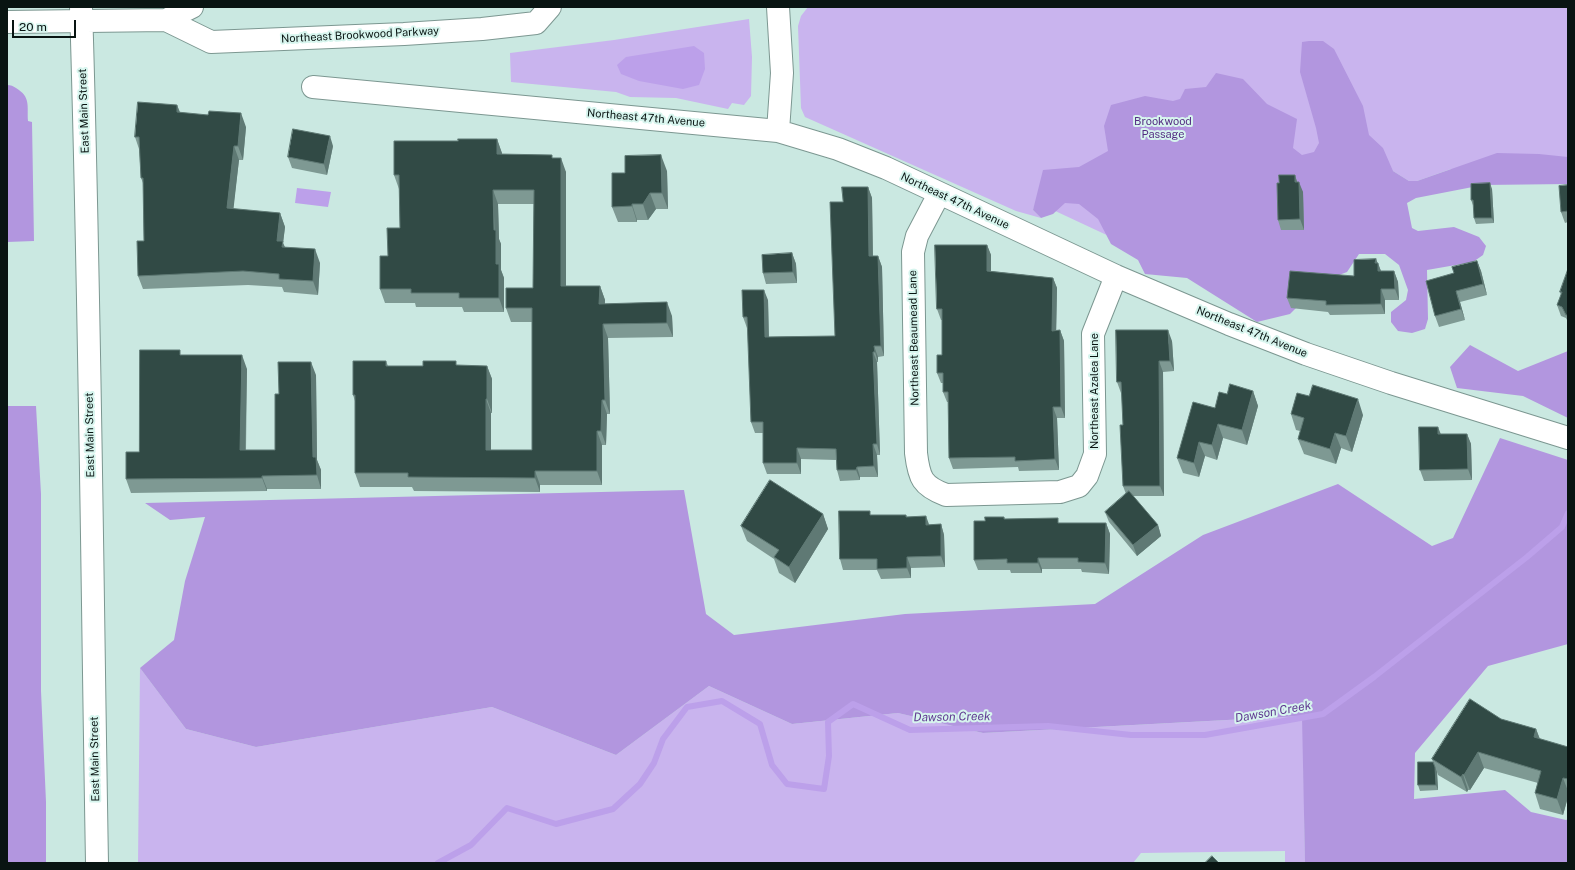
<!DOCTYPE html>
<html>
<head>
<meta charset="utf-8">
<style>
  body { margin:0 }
  #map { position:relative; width:1575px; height:870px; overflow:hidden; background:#cae8e1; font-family:"Public Sans",sans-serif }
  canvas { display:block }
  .frame { position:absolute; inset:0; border:8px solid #091412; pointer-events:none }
  .scale { position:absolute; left:12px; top:20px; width:64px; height:18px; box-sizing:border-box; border:2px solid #091412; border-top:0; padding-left:5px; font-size:12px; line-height:14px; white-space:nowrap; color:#091412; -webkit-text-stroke:3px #d7f5ee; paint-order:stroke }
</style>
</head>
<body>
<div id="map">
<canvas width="1575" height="870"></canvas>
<div class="frame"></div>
<div class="scale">20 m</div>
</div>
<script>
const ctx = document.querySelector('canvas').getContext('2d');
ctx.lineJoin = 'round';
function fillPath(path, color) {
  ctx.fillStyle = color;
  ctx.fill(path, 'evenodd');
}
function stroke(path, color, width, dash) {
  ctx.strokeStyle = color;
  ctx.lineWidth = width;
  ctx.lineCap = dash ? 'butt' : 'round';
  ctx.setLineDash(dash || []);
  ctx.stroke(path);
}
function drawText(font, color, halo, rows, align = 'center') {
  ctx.font = font + ' "Public Sans",sans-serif';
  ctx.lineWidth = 4;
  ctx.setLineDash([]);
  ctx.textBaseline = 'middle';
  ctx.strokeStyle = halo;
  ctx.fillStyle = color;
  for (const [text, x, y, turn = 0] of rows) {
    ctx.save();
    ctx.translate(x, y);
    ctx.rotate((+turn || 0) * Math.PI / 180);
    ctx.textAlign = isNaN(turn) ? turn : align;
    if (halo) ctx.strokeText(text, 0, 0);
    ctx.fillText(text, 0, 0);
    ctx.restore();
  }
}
fillPath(new Path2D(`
  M 808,7 L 1568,7 L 1568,172 L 1451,169 L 1417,181 L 1409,181 L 1393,171 L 1280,316 L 1036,202 L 1033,210 L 1041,218 L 1016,211 L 805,117 L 801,108 L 798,26 L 801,16 Z
  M 749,19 L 752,57 L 751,96 L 744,105 L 732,103 L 728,109 L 676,98 L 630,97 L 616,92 L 511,82 L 510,53 L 614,40 Z
  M 140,668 L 186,729 L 256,747 L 492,707 L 616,755 L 709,686 L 792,724 L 898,713 L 983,733 L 1303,716 L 1305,863 L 1285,863 L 1285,851 L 1141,853 L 1133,863 L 138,863 Z`), '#c9b4ee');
fillPath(new Path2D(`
  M 1309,41 L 1323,41 L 1334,49 L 1363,106 L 1369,135 L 1383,148 L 1393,171 L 1409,181 L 1417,181 L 1497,153 L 1539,154 L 1568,157 L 1568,184 L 1483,185 L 1416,198 L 1407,203 L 1412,228 L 1418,231 L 1454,227 L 1479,237 L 1486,246 L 1483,255 L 1473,262 L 1427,270 L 1428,319 L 1425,329 L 1412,333 L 1398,331 L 1391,322 L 1391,312 L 1406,300 L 1408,290 L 1399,265 L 1385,254 L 1359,254 L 1347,272 L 1323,281 L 1290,314 L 1257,322 L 1187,278 L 1145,274 L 1138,260 L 1111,244 L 1098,219 L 1079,204 L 1065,203 L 1053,214 L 1041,218 L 1033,210 L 1043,170 L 1079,167 L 1108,151 L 1104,126 L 1111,105 L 1145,96 L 1173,101 L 1180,99 L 1185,89 L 1206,87 L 1216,73 L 1243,79 L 1267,104 L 1297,119 L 1293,148 L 1302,155 L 1314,152 L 1319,143 L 1316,128 L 1300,72 L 1302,42 Z
  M 7,85 C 11,85 13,86 16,88 C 31,97 27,106 28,121 L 32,122 L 34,241 L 7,242 Z
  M 1470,345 L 1518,371 L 1568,351 L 1568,418 L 1523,396 L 1457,388 L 1450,367 Z
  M 7,406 L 36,406 L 41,494 L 41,691 L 46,802 L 46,863 L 7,863 Z
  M 1500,438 L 1568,460 L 1568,644 L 1488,666 L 1415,753 L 1414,799 L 1505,790 L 1531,812 L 1566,820 L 1568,819 L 1568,863 L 1305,863 L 1302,716 L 983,733 L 898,713 L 792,724 L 709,686 L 616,755 L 492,707 L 256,747 L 186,729 L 140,668 L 174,640 L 185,581 L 205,517 L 170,520 L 145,503 L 684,490 L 706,614 L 734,635 L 905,614 L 1095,604 L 1203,535 L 1338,484 L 1432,546 L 1453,538 Z`), '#b296df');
fillPath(new Path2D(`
  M 694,46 L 704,53 L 705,69 L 699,85 L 683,89 L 639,81 L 621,74 L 617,65 L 626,57 Z
  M 297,188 L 331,192 L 328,207 L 295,203 Z`), '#bca0ea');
stroke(new Path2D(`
  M 438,863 L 471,845 L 507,808 L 556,824 L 613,809 L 640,784 L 654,763 L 663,739 L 687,707 L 722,701 L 760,724 L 772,765 L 787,784 L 824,789 L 829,756 L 828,722 L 853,704 L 910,730 L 1048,726 L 1131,735 L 1205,735 L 1323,714 L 1374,677 L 1527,557 L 1562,527 L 1568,513`), '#bca0ea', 6);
const minor = new Path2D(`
  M 313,87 L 778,131 L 838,149 L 886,168 L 1116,276 L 1229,324 L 1306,354 L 1391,383 L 1568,438
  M 778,131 L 782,73 L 778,7
  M 939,194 L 917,236 L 913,252 L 916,453 C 919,478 922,486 946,495 L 1060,492 L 1079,486 L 1087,476 L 1095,454 L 1093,334 L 1116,276`);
const secondary = new Path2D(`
  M 81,7 C 90,292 92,578 97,863
  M 166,20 L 211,42 L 404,34 L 482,29 L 536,23 L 550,7
  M 7,22 L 166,20 L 192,7`);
stroke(minor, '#7c9791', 24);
stroke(secondary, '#7c9791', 24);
stroke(minor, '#fff', 22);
stroke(secondary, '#fff', 22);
fillPath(new Path2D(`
  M 177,105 L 180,112 L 246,127 L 243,160 L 239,160 L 233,209 L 280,213 L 285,227 L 283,243 L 285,247 L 320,263 L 318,295 L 284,292 L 282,287 L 248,285 L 143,289 L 138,276 L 144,241 L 143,183 L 141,178 L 139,149 L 135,137 Z
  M 497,139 L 502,154 L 553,158 L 566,172 L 566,286 L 600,286 L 605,300 L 605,304 L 672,316 L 673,337 L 608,338 L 610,414 L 607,414 L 606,445 L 602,445 L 602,485 L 540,485 L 540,492 L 414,491 L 412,487 L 360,487 L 355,473 L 355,401 L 353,395 L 386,361 L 388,366 L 487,366 L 492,379 L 492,413 L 491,413 L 491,450 L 532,450 L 532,322 L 511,322 L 506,308 L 533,288 L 534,204 L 498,204 L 499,239 L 501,244 L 501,270 L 504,278 L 504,312 L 464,312 L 462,307 L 416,307 L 415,303 L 385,303 L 380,289 L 388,256 L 400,228 L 399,189 L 394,175 L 458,141 Z
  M 333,146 L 327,175 L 292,168 L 288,157 Z
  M 667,171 L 668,209 L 656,209 L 648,220 L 637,220 L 637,222 L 618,222 L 612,207 L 625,173 Z
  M 1295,175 L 1297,182 L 1303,192 L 1304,230 L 1281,230 L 1278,220 L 1279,183 Z
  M 1568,185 L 1568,222 L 1565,223 L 1561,212 Z
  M 868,187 L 872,198 L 873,256 L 878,256 L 882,267 L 884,356 L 878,357 L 878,362 L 877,362 L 880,455 L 877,455 L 878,477 L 860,477 L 860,480 L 840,481 L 837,470 L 836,460 L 801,459 L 801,474 L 767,474 L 763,463 L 763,433 L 755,433 L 751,422 L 748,328 L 747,328 L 743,317 L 768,300 L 769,337 L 835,336 L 843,202 Z
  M 1492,189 L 1494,223 L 1476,224 L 1474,218 L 1474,205 L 1473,205 L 1471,200 Z
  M 987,245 L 991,255 L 991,271 L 1053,278 L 1057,288 L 1056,330 L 1060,330 L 1064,341 L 1065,418 L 1057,418 L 1059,470 L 1019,471 L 1018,467 L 953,469 L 949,458 L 948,402 L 947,402 L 943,392 L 943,383 L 941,383 L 937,373 L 942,355 L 942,320 L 941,320 L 937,309 Z
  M 792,253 L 796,264 L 797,283 L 766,284 L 763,273 Z
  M 1376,259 L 1381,271 L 1394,271 L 1398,282 L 1399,300 L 1385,300 L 1385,314 L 1330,315 L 1328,312 L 1291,308 L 1287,298 L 1354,276 Z
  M 1477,261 L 1481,271 L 1487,295 L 1460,302 L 1465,320 L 1439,327 L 1435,316 L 1454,273 Z
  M 1568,269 L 1568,322 L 1566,318 L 1561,316 L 1557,305 L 1561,295 L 1560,292 Z
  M 1172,341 L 1174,371 L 1163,372 L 1164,496 L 1133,496 L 1158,525 L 1161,536 L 1137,556 L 1109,522 L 1105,512 L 1126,494 L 1123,486 L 1123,425 L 1122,393 L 1121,393 L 1117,382 Z
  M 182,355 L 247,369 L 246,450 L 275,450 L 279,394 L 316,375 L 317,460 L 321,470 L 321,489 L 267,489 L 267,491 L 131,493 L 126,479 L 139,452 Z
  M 1253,391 L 1258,406 L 1247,445 L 1223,438 L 1217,460 L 1205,456 L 1199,477 L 1183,473 L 1177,458 L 1227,394 Z
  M 1291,414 L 1363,415 L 1352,452 L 1341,448 L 1336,464 L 1304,454 L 1298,439 L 1300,431 L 1296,430 Z
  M 1441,434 L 1467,434 L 1471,444 L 1472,480 L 1424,481 L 1420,470 Z
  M 823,514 L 828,529 L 795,583 L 779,573 L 774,559 L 747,541 L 741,526 Z
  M 872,515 L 906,515 L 907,517 L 929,525 L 941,524 L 944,535 L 945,567 L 911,568 L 911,578 L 881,579 L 877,570 L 843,570 L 840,559 Z
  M 1004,517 L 1005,519 L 1060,523 L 1106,523 L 1110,534 L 1109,574 L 1082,572 L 1081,569 L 1042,569 L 1042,573 L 1011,573 L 1010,570 L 978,570 L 974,560 L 985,521 Z
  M 1501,719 L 1536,729 L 1540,739 L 1568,747 L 1568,797 L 1563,815 L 1540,809 L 1535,793 L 1538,783 L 1484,768 L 1470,790 L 1468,790 L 1467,792 L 1438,775 L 1437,772 L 1438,790 L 1420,791 L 1418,785 L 1433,762 L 1432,759 Z`), '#7e9993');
fillPath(new Path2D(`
  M 177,105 L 182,119 L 177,112 Z
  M 241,113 L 246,127 L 243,160 L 238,146 Z
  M 330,136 L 333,146 L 327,175 L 324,164 Z
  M 497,139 L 502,153 L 502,168 L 497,154 Z
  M 234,146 L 239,160 L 232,222 L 227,208 Z
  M 661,155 L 667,171 L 668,209 L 662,193 Z
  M 561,158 L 566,172 L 566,300 L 561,286 Z
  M 1295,175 L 1298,185 L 1295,182 Z
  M 1299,182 L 1303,192 L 1304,230 L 1300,219 Z
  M 1490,183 L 1492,189 L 1494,223 L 1492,218 Z
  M 868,187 L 872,198 L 873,267 L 869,256 Z
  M 493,190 L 498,204 L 499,239 L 501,244 L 501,270 L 504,278 L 504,312 L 499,298 L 496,264 Z
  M 650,193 L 656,209 L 648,220 L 643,204 Z
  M 632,204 L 637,220 L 637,222 L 632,206 Z
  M 280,213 L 285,227 L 283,243 L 288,255 L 277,241 Z
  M 987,245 L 991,255 L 991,281 L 987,271 Z
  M 315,249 L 320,263 L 318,295 L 313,281 Z
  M 792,253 L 796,264 L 797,283 L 793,272 Z
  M 878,256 L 882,267 L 884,356 L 881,346 Z
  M 1376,259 L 1378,265 L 1378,263 L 1382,274 L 1382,282 L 1375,263 Z
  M 1477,261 L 1481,271 L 1487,295 L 1483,284 Z
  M 1394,271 L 1398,282 L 1399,300 L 1395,289 Z
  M 1053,278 L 1057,288 L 1056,341 L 1052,331 Z
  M 600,286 L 605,300 L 604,318 L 599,304 Z
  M 1381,289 L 1385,300 L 1385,314 L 1381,304 Z
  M 764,290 L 768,300 L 769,347 L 765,337 Z
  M 1456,291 L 1460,302 L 1465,320 L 1461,309 Z
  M 667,302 L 672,316 L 673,337 L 667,323 Z
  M 603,324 L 608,338 L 610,414 L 605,400 Z
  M 1060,330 L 1064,341 L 1065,418 L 1061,407 Z
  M 1168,330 L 1172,341 L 1174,371 L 1170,361 Z
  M 874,346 L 878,357 L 878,362 L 875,352 Z
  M 873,352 L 877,362 L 880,455 L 877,444 Z
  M 242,355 L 247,369 L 245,464 L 240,450 Z
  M 1159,361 L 1163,372 L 1164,496 L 1160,486 Z
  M 311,362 L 316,375 L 317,460 L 321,470 L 321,489 L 317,475 L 313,457 Z
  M 487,366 L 492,379 L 492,413 L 487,399 Z
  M 1253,391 L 1258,406 L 1247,445 L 1242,430 Z
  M 486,399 L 491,413 L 491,464 L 486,450 Z
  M 1358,399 L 1363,415 L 1352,452 L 1346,436 Z
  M 602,400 L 607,414 L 606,445 L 601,431 Z
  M 1053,407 L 1057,418 L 1059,470 L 1055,459 Z
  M 1218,424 L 1223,438 L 1217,460 L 1212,445 Z
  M 1438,427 L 1442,437 L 1438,434 Z
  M 597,431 L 602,445 L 602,485 L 597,471 Z
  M 1335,433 L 1341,448 L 1336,464 L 1330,449 Z
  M 1467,434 L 1471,444 L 1472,480 L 1468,469 Z
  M 1199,442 L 1205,456 L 1199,477 L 1194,463 Z
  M 873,444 L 877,455 L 878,477 L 874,466 Z
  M 797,448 L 801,459 L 801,474 L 797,463 Z
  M 857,467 L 860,477 L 860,480 L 856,470 Z
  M 535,471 L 540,485 L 540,492 L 535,478 Z
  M 262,476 L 267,489 L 267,491 L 262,478 Z
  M 823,514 L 828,529 L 795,583 L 789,567 Z
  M 926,516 L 930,527 L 926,525 Z
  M 1106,523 L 1110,534 L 1109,574 L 1105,563 Z
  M 941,524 L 944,535 L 945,567 L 941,556 Z
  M 1158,525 L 1161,536 L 1137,556 L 1133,545 Z
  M 907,557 L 911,568 L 911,578 L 907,568 Z
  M 1038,558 L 1042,569 L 1042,573 L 1038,563 Z
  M 1536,729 L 1542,745 L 1534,737 Z
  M 1478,752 L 1484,768 L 1470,790 L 1464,775 Z
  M 1435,767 L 1437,772 L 1438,790 L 1436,785 Z
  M 1463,774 L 1468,790 L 1467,792 L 1461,777 Z
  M 1563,778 L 1568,791 L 1568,797 L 1563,815 L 1557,799 Z`), '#5f7974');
const building = new Path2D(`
  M 138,102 L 177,105 L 177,112 L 208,115 L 209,111 L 241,113 L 238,146 L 234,146 L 227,208 L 280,213 L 277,241 L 283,241 L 282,247 L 315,249 L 313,281 L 279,279 L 279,274 L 243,271 L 138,276 L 137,241 L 144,241 L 143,178 L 141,178 L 139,137 L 135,137 Z
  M 293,129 L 330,136 L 324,164 L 288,157 Z
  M 458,139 L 497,139 L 497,154 L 552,155 L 552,158 L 561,158 L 561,286 L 600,286 L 599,304 L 667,302 L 667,323 L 603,324 L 605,400 L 602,400 L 601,431 L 597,431 L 597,471 L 535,471 L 535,478 L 408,477 L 408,473 L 355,473 L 355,395 L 353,395 L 353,361 L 386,361 L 386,366 L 423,366 L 423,361 L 456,361 L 456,365 L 487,366 L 487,399 L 486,399 L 486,450 L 532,450 L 532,308 L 506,308 L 506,288 L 533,288 L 534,190 L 493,190 L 494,230 L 496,230 L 496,264 L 499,264 L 499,298 L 459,298 L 459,293 L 411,293 L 411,289 L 380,289 L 380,256 L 388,256 L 387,228 L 400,228 L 399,175 L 394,175 L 394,141 L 458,141 Z
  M 661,155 L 662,193 L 650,193 L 643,204 L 632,204 L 632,206 L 612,207 L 612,173 L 625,173 L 625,156 Z
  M 1279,175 L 1295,175 L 1295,182 L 1299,182 L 1300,219 L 1278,220 L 1277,183 L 1279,183 Z
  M 1490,183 L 1492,218 L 1474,218 L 1473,200 L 1471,200 L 1471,184 Z
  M 1568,185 L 1568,211 L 1561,212 L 1559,186 Z
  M 842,187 L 868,187 L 869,256 L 878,256 L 881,346 L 874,346 L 875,352 L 873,352 L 877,444 L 873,444 L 874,466 L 857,467 L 856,470 L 837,470 L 836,449 L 797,448 L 797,463 L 763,463 L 763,422 L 751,422 L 747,317 L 743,317 L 742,290 L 764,290 L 765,337 L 835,336 L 830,202 L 843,202 Z
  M 935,245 L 987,245 L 987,271 L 1053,278 L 1052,331 L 1060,330 L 1061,407 L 1053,407 L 1055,459 L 1015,461 L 1015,457 L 949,458 L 948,392 L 943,392 L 943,373 L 937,373 L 937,355 L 942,355 L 942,309 L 937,309 Z
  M 792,253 L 793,272 L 763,273 L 762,255 Z
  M 1376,259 L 1375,263 L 1378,263 L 1378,271 L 1394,271 L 1395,289 L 1381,289 L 1381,304 L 1326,305 L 1326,301 L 1287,298 L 1290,271 L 1354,276 L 1354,260 Z
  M 1477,261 L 1483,284 L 1456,291 L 1461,309 L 1435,316 L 1426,281 L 1454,273 L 1452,267 Z
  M 1568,269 L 1568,315 L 1566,315 L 1562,307 L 1557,305 L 1562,292 L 1560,292 Z
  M 1116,330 L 1168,330 L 1170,361 L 1159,361 L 1160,486 L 1123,486 L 1120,425 L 1123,425 L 1121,382 L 1117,382 Z
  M 140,350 L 180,350 L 180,355 L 242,355 L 240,450 L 275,450 L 275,394 L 279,394 L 278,362 L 311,362 L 313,457 L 316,457 L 317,475 L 262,476 L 262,478 L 126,479 L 126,452 L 139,452 Z
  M 1230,384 L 1253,391 L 1242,430 L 1218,424 L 1212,445 L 1199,442 L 1194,463 L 1177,458 L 1193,402 L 1215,408 L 1219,392 L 1227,394 Z
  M 1313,385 L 1358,399 L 1346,436 L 1335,433 L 1330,449 L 1298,439 L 1304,418 L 1291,414 L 1297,393 L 1309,396 Z
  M 1419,427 L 1438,427 L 1438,434 L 1467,434 L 1468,469 L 1420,470 Z
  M 770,480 L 823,514 L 789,567 L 774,557 L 779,550 L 741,526 Z
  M 1129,491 L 1158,525 L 1133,545 L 1105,512 Z
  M 839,511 L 870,511 L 870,515 L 906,515 L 906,517 L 926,516 L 926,525 L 941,524 L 941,556 L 907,557 L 907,568 L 877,569 L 877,559 L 840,559 Z
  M 985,517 L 1004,517 L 1004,519 L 1058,518 L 1058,523 L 1106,523 L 1105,563 L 1078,562 L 1078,558 L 1038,558 L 1038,563 L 1007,563 L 1007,559 L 974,560 L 974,521 L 985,521 Z
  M 1470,699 L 1501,719 L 1536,729 L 1534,737 L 1568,747 L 1568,779 L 1563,778 L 1557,799 L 1535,793 L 1541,771 L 1478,752 L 1464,775 L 1463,774 L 1461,777 L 1432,759 Z
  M 1418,762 L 1433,762 L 1435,767 L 1436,785 L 1418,785 Z
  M 1212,856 L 1219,863 L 1205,863 Z`);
fillPath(building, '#314a45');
stroke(building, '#5f7974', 1);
drawText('11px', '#091412', '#d7f5ee', [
  ["Northeast Brookwood Parkway",360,35,-3],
  ["East Main Street",84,111,-92],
  ["Northeast 47th Avenue",646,118,5],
  ["Northeast 47th Avenue",955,201,25],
  ["Northeast 47th Avenue",1252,332,22],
  ["Northeast Beaumead Lane",914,338,-91],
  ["Northeast Azalea Lane",1095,391,-90],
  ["East Main Street",90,435,-91],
  ["East Main Street",95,759,-91]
]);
drawText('11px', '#542d82', '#d7f5ee', [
  ["Brookwood",1163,122],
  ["Passage",1163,135]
]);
drawText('italic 12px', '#613b92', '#d7f5ee', [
  ["Dawson Creek",1273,712,-10],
  ["Dawson Creek",952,717,-1]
]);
</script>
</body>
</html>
